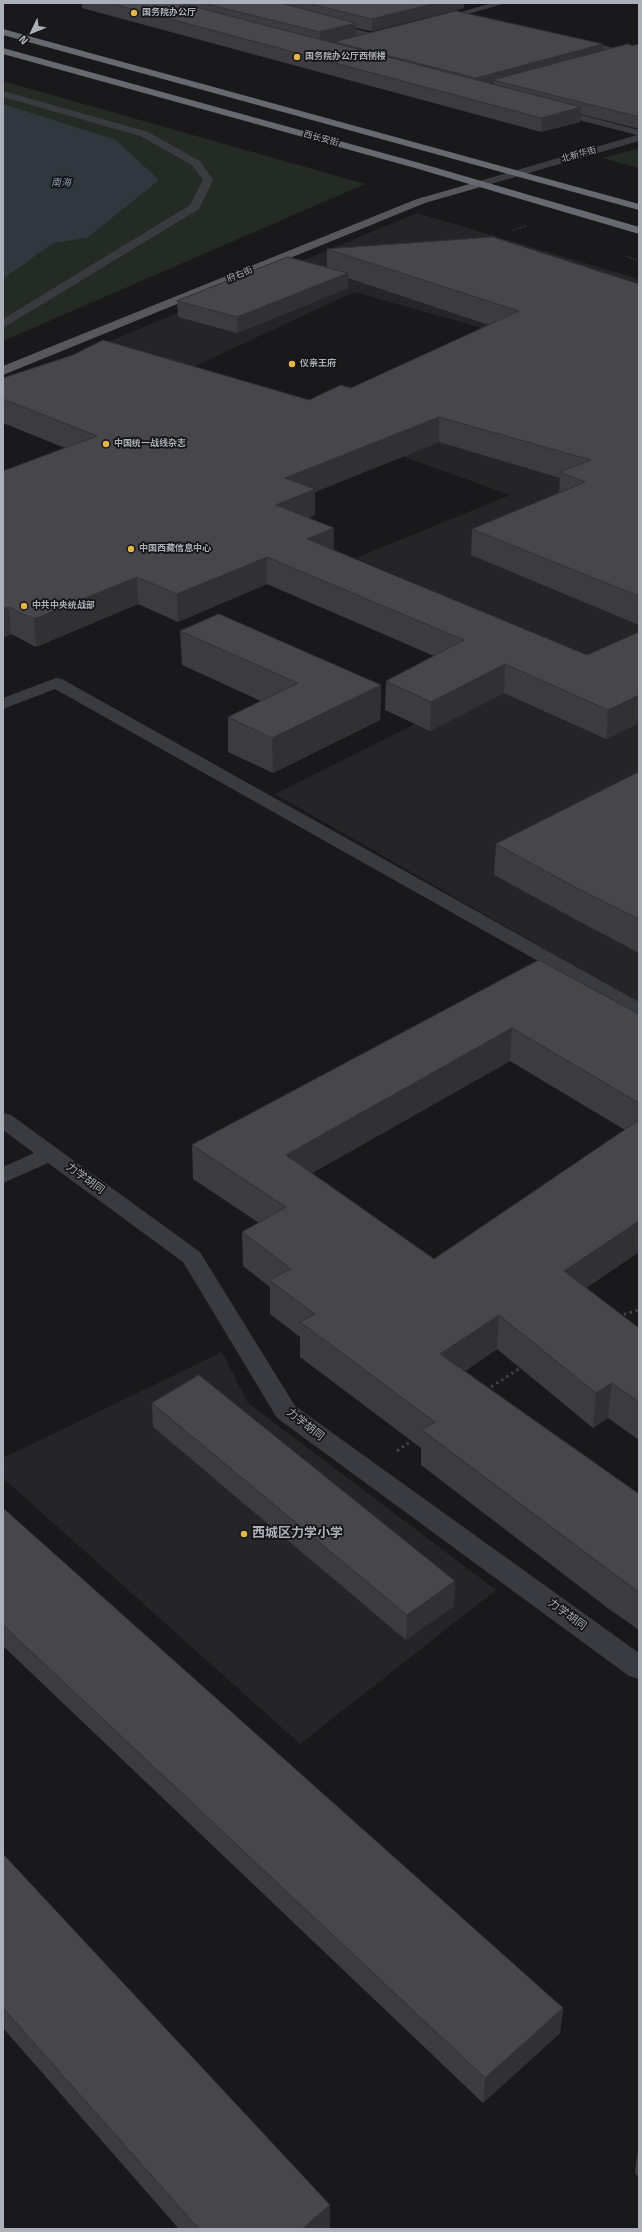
<!DOCTYPE html>
<html>
<head>
<meta charset="utf-8">
<style>
  body { margin:0 }
  #map { position:relative; width:642px; height:2232px; overflow:hidden; background:#19191b; font-family:"Titillium Web",sans-serif }
  canvas { display:block }
  .frame { position:absolute; inset:0; border:4px solid #acb0b9; pointer-events:none }
  .north { position:absolute; left:12px; top:12px; width:40px; height:40px; -webkit-text-stroke:3px #141416; paint-order:stroke; rotate:227deg; font-size:11px; font-weight:700; line-height:16px; text-align:center; color:#acb0b9 }
  .north::after { content:''; display:block; margin:auto; width:14px; height:18px; background:#acb0b9; clip-path:polygon(50% 0,100% 100%,50% 72%,0 100%) }
</style>
</head>
<body>
<div id="map">
<canvas width="642" height="2232"></canvas>
<div class="frame"></div>
<div class="north">N</div>
</div>
<script>
const ctx = document.querySelector('canvas').getContext('2d');
ctx.lineJoin = 'round';
function fillPath(path, color) {
  ctx.fillStyle = color;
  ctx.fill(path, 'evenodd');
}
function stroke(path, color, width, dash) {
  ctx.strokeStyle = color;
  ctx.lineWidth = width;
  ctx.lineCap = dash ? 'butt' : 'round';
  ctx.setLineDash(dash || []);
  ctx.stroke(path);
}
function drawText(font, color, halo, rows, align = 'center') {
  ctx.font = font + ' "Titillium Web","Noto Sans SC",sans-serif';
  ctx.lineWidth = 3.5;
  ctx.setLineDash([]);
  ctx.textBaseline = 'middle';
  ctx.strokeStyle = halo;
  ctx.fillStyle = color;
  for (const [text, x, y, turn = 0] of rows) {
    ctx.save();
    ctx.translate(x, y);
    ctx.rotate((+turn || 0) * Math.PI / 180);
    ctx.textAlign = isNaN(turn) ? turn : align;
    if (halo) ctx.strokeText(text, 0, 0);
    ctx.fillText(text, 0, 0);
    ctx.restore();
  }
}
fillPath(new Path2D(`
  M 417,213 L 639,279 L 639,1003 L 275,794 L 567,648 L 356,558 L 510,495 L 293,417 L 488,330 L 354,292 L 178,374 L 79,354 Z
  M 222,1352 L 248,1403 L 496,1590 L 300,1744 L 3,1478 L 3,1458 Z`), '#252528');
fillPath(new Path2D(`
  M 3,81 L 365,184 L 3,341 Z
  M 637,149 L 639,149 L 639,168 L 602,158 Z`), '#232b24');
fillPath(new Path2D(`
  M 3,104 L 116,140 L 159,180 L 87,238 L 53,243 L 3,279 Z`), '#30373e');
stroke(new Path2D(`
  M 513,230 L 526,226
  M 626,256 L 639,261`), '#404247', 1.5, [1, 1.5]);
stroke(new Path2D(`
  M 618,1316 L 639,1310
  M 486,1390 L 522,1367
  M 397,1451 L 414,1439`), '#404247', 3, [2.5, 3.5]);
fillPath(new Path2D(`
  M 492,3 L 506,3 L 434,24 L 430,21 Z
  M 327,22 L 375,34 L 376,36 L 372,39 L 324,27 L 323,25 Z
  M 575,39 L 623,50 L 625,52 L 620,55 L 572,44 L 571,42 Z
  M 3,91 L 148,132 L 200,161 L 213,180 L 199,209 L 3,328 L 3,319 L 190,205 L 203,180 L 192,165 L 140,136 L 3,97 Z
  M 551,107 L 639,130 L 639,141 L 484,186 L 476,186 L 475,184 L 476,182 L 637,135 L 548,112 L 546,110 Z
  M 56,678 L 62,679 L 639,1002 L 639,1016 L 632,1014 L 55,689 L 3,709 L 3,698 Z
  M 3,1113 L 11,1115 L 200,1252 L 295,1406 L 639,1653 L 639,1679 L 629,1676 L 277,1418 L 183,1262 L 48,1163 L 3,1183 L 3,1167 L 34,1153 L 3,1130 Z`), '#3a3b40');
fillPath(new Path2D(`
  M 480,181 L 484,182 L 485,184 L 484,186 L 425,203 L 3,375 L 3,366 L 417,199 Z`), '#56585e');
fillPath(new Path2D(`
  M 3,29 L 639,204 L 639,210 L 3,35 Z
  M 3,48 L 423,164 L 639,227 L 639,234 L 415,168 L 3,54 Z`), '#676970');
fillPath(new Path2D(`
  M 82,3 L 464,3 L 464,8 L 372,31 L 356,28 L 356,36 L 332,42 L 334,43 L 334,42 L 603,51 L 639,44 L 639,129 L 580,114 L 580,122 L 541,132 L 82,8 ZM 493,82 L 493,85 L 488,83 Z
  M 327,249 L 639,284 L 639,625 L 471,555 L 472,529 L 559,493 L 560,478 L 439,442 L 315,492 L 315,515 L 309,518 L 334,551 L 587,655 L 639,632 L 639,723 L 606,739 L 504,693 L 430,731 L 385,710 L 386,681 L 434,656 L 267,584 L 178,622 L 138,604 L 36,647 L 11,634 L 3,638 L 3,471 L 65,448 L 3,423 L 3,378 L 309,400 L 351,388 L 489,325 L 348,278 L 348,288 L 237,333 L 178,317 L 177,301 L 327,267 Z
  M 180,631 L 381,685 L 380,720 L 273,773 L 228,752 L 228,717 L 261,701 L 182,665 Z
  M 639,772 L 639,953 L 573,918 L 494,875 L 496,844 Z
  M 539,960 L 639,1014 L 639,1252 L 586,1288 L 639,1328 L 639,1440 L 608,1418 L 593,1428 L 497,1349 L 465,1371 L 639,1494 L 639,1630 L 609,1609 L 421,1465 L 421,1448 L 300,1357 L 300,1337 L 270,1314 L 270,1287 L 243,1266 L 242,1232 L 259,1223 L 193,1179 L 192,1145 ZM 510,1061 L 625,1130 L 434,1259 L 312,1173 Z
  M 152,1403 L 454,1606 L 406,1640 L 153,1427 Z
  M 3,1508 L 563,2008 L 560,2033 L 483,2103 L 3,1646 Z
  M 3,1854 L 330,2205 L 330,2229 L 179,2229 L 3,2028 Z
  M 639,2148 L 639,2177 L 635,2173 L 638,2149 Z`), '#3c3c40');
fillPath(new Path2D(`
  M 436,3 L 464,3 L 464,8 L 372,31 L 372,19 Z
  M 356,23 L 356,36 L 320,45 L 320,32 Z
  M 603,44 L 603,52 L 493,80 L 493,82 L 476,86 L 476,78 Z
  M 581,107 L 580,122 L 541,132 L 542,118 Z
  M 348,273 L 348,288 L 237,333 L 237,317 Z
  M 439,417 L 439,442 L 315,492 L 315,515 L 276,532 L 276,505 L 285,478 Z
  M 334,528 L 334,555 L 307,539 Z
  M 267,557 L 267,584 L 178,622 L 177,594 Z
  M 137,577 L 138,604 L 36,647 L 34,619 Z
  M 9,607 L 11,634 L 3,638 L 3,609 Z
  M 505,664 L 504,693 L 430,731 L 431,702 Z
  M 381,685 L 380,720 L 273,773 L 272,738 Z
  M 639,695 L 639,723 L 606,739 L 608,710 Z
  M 512,1028 L 510,1061 L 286,1188 L 286,1155 Z
  M 639,1221 L 639,1252 L 561,1305 L 564,1271 Z
  M 499,1315 L 497,1349 L 439,1389 L 440,1354 Z
  M 612,1383 L 608,1418 L 593,1428 L 596,1393 Z
  M 455,1581 L 454,1606 L 406,1640 L 407,1615 Z
  M 563,2008 L 560,2033 L 483,2103 L 485,2078 Z
  M 330,2205 L 330,2229 L 302,2229 Z`), '#313134');
const building = new Path2D(`
  M 110,3 L 180,3 L 581,107 L 542,118 Z
  M 203,3 L 281,3 L 356,23 L 320,32 Z
  M 307,3 L 436,3 L 372,19 Z
  M 456,11 L 603,44 L 476,78 L 334,42 Z
  M 628,44 L 633,46 L 639,44 L 639,117 L 493,80 Z
  M 493,237 L 639,284 L 639,596 L 472,529 L 585,482 L 560,472 L 591,460 L 439,417 L 285,478 L 315,489 L 276,505 L 334,528 L 307,539 L 587,655 L 639,632 L 639,695 L 608,710 L 505,664 L 431,702 L 386,681 L 464,640 L 267,557 L 177,594 L 137,577 L 34,619 L 9,607 L 3,609 L 3,471 L 97,436 L 3,399 L 3,378 L 73,355 L 103,340 L 309,400 L 341,385 L 351,388 L 519,311 L 327,249 Z
  M 288,257 L 348,273 L 237,317 L 177,301 Z
  M 219,614 L 381,685 L 272,738 L 228,717 L 298,683 L 180,631 Z
  M 639,772 L 639,919 L 575,887 L 496,844 Z
  M 539,960 L 639,1014 L 639,1103 L 512,1028 L 286,1155 L 434,1259 L 639,1120 L 639,1221 L 564,1271 L 639,1328 L 639,1402 L 612,1383 L 596,1393 L 499,1315 L 440,1354 L 639,1494 L 639,1592 L 613,1573 L 422,1430 L 435,1422 L 300,1322 L 315,1314 L 269,1280 L 291,1269 L 242,1232 L 286,1207 L 192,1145 Z
  M 199,1375 L 455,1581 L 407,1615 L 152,1403 Z
  M 3,1508 L 563,2008 L 485,2078 L 3,1625 Z
  M 3,1854 L 330,2205 L 302,2229 L 199,2229 L 3,2008 Z`);
fillPath(building, '#46464b');
stroke(building, '#313134', 1);
for (const [x, y, r, color] of [
  [134,13,4,"#e4b647"],
  [297,57,4,"#e4b647"],
  [292,364,4,"#e4b647"],
  [106,444,4,"#e4b647"],
  [131,549,4,"#e4b647"],
  [24,606,4,"#e4b647"],
  [244,1534,4,"#e4b647"]
]) {
  const dot = new Path2D();
  dot.arc(x, y, r, 0, 2 * Math.PI);
  ctx.fillStyle = color;
  ctx.fill(dot);
  stroke(dot, '#141416', 1.5);
}
drawText('bold 9px', '#acb0b9', '#141416', [
  ["国务院办公厅",142,13],
  ["国务院办公厅西侧楼",305,57],
  ["仪亲王府",300,364],
  ["中国统一战线杂志",114,444],
  ["中国西藏信息中心",139,549],
  ["中共中央统战部",32,606]
], 'left');
drawText('9px', '#acb0b9', '#141416', [
  ["西长安街",321,139,16],
  ["北新华街",579,155,-16],
  ["府右街",240,275,-22]
]);
drawText('italic 10px', '#879cb1', '#141416', [
  ["南海",61,184]
]);
drawText('11px', '#acb0b9', '#141416', [
  ["力学胡同",85,1179,36],
  ["力学胡同",305,1425,38],
  ["力学胡同",567,1615,36]
]);
drawText('bold 13px', '#acb0b9', '#141416', [
  ["西城区力学小学",252,1534]
], 'left');
</script>
</body>
</html>
